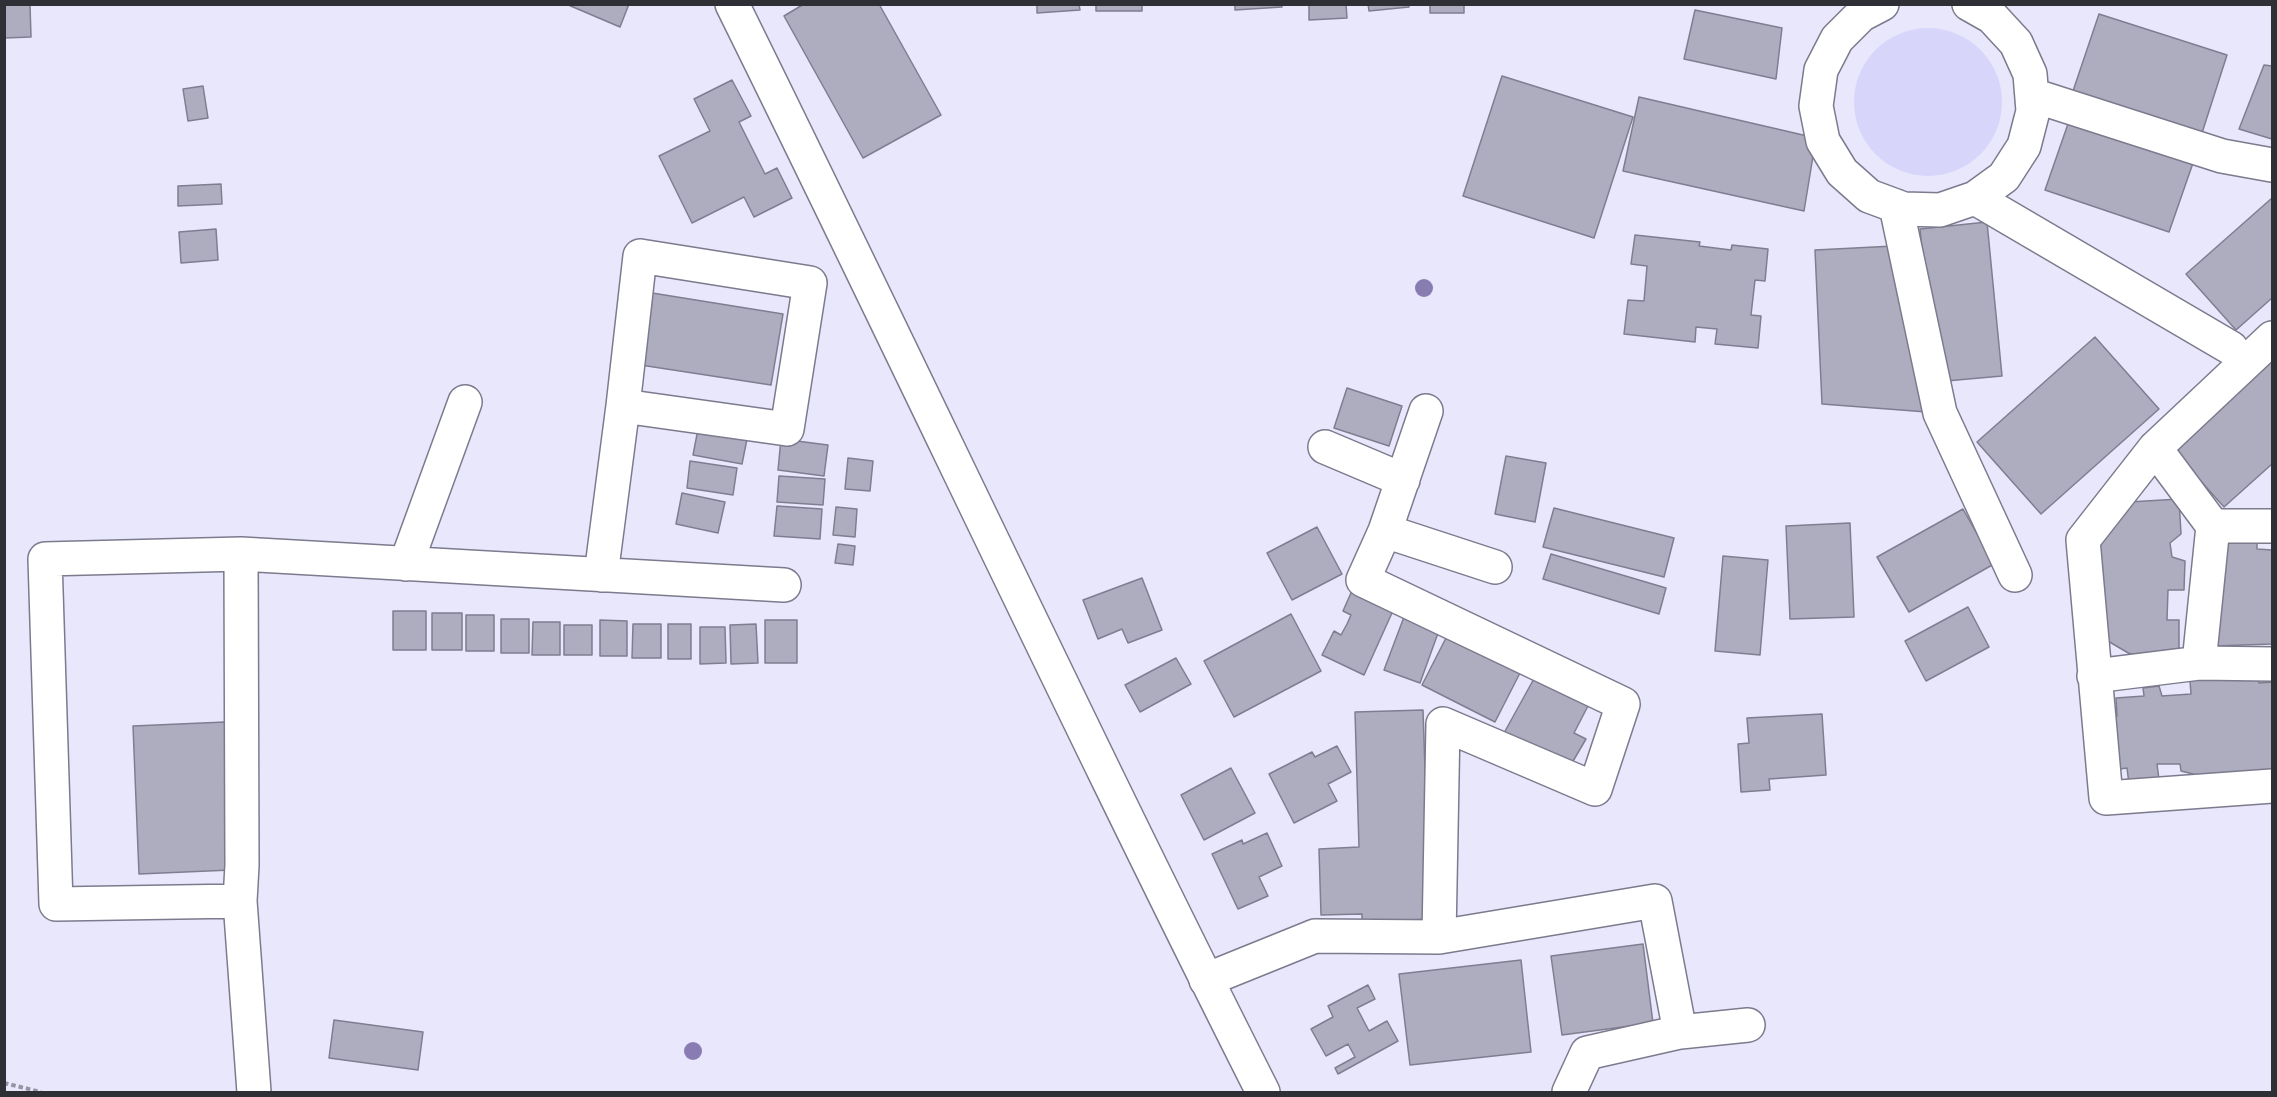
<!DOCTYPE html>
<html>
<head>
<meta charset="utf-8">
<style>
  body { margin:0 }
  #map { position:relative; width:2277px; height:1097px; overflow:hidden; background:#e9e7fc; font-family:"IBM Plex Sans",sans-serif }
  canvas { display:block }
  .frame { position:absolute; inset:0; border:6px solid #2f2f36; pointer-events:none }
</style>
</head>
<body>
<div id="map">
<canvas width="2277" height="1097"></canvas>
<div class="frame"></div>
</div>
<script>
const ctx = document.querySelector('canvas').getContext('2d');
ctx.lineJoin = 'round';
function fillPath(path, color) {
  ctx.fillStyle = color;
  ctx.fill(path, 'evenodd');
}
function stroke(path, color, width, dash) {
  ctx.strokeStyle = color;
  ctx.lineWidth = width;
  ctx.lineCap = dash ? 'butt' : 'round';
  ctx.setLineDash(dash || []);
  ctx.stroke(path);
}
fillPath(new Path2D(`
  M1854 102a74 74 0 1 1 148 0a74 74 0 1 1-148 0Z`), '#d8d5fb');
const building = new Path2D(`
  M 4,4 L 30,4 L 31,37 L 4,38 Z
  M 566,4 L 629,4 L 620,27 Z
  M 804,4 L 879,4 L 941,115 L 863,158 L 784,16 Z
  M 1037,4 L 1079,4 L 1080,10 L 1037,13 Z
  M 1096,4 L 1142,4 L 1142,11 L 1096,11 Z
  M 1235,4 L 1282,4 L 1282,7 L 1235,10 Z
  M 1309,4 L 1346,4 L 1347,18 L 1309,20 Z
  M 1368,4 L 1408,4 L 1409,7 L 1369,11 Z
  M 1430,4 L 1464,4 L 1464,13 L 1430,13 Z
  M 1695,10 L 1782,28 L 1776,79 L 1684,59 Z
  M 2099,14 L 2227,55 L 2202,133 L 2073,91 Z
  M 2264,65 L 2272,66 L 2272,139 L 2239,129 Z
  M 1502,76 L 1633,117 L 1594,238 L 1463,196 Z
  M 732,80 L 751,116 L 739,122 L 765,174 L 777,168 L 792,198 L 754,217 L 744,197 L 692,223 L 659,156 L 710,131 L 694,99 Z
  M 203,86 L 208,118 L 188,121 L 183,89 Z
  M 1639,97 L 1816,138 L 1804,211 L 1623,171 Z
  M 2069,121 L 2193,163 L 2169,232 L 2045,190 Z
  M 221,184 L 222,204 L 178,206 L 178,186 Z
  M 2272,198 L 2272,298 L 2236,330 L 2186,274 Z
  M 1987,222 L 2002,376 L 1935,382 L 1920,229 Z
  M 216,229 L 218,260 L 181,263 L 179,232 Z
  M 1635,235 L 1700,242 L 1699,246 L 1731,250 L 1732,245 L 1768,249 L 1765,281 L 1755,280 L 1751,315 L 1761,316 L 1758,348 L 1715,344 L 1717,329 L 1696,327 L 1695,342 L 1624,334 L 1628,300 L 1644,301 L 1647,266 L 1631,264 Z
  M 1894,246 L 1940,413 L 1822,404 L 1815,250 Z
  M 646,292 L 783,314 L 771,385 L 634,364 Z
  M 2095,337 L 2159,409 L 2041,514 L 1977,442 Z
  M 2272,354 L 2272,464 L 2224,507 L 2171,448 Z
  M 1347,388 L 1402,406 L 1389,446 L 1334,428 Z
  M 699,424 L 748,434 L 742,464 L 693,455 Z
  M 781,439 L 828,445 L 824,476 L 778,470 Z
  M 1506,456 L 1546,463 L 1535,522 L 1495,514 Z
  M 848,458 L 873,461 L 870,491 L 845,489 Z
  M 690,461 L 737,468 L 733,495 L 687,488 Z
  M 779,476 L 825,479 L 823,505 L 777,502 Z
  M 682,493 L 725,502 L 718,533 L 676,524 Z
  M 2179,499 L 2181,534 L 2170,543 L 2172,557 L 2185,561 L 2184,590 L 2168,590 L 2167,620 L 2179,620 L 2179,654 L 2130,654 L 2096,634 L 2092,542 L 2129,502 Z
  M 777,506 L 822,509 L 820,539 L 774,536 Z
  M 836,507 L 857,509 L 855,537 L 833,535 Z
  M 1554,508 L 1674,538 L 1664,577 L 1543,547 Z
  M 1963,509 L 1994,564 L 1909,612 L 1877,557 Z
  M 1850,523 L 1854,617 L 1790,619 L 1786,526 Z
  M 1317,527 L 1342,574 L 1292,600 L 1267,553 Z
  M 2216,538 L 2257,539 L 2257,549 L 2272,550 L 2272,644 L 2213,646 Z
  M 838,544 L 855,546 L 853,565 L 835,563 Z
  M 1551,554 L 1666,588 L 1659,614 L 1543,579 Z
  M 1723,556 L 1768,560 L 1760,655 L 1715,651 Z
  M 1142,578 L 1162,630 L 1128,643 L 1122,629 L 1098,639 L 1083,600 Z
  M 1354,586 L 1396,604 L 1364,675 L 1322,655 L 1334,631 L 1341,635 L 1347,624 L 1351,615 L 1343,611 Z
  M 1968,607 L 1989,647 L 1926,681 L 1905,641 Z
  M 1407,609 L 1442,622 L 1420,683 L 1384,670 Z
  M 393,611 L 426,611 L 426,650 L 393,650 Z
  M 432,613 L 462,613 L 462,650 L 432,650 Z
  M 1291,614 L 1321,671 L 1234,717 L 1204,661 Z
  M 466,615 L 494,615 L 494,651 L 466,651 Z
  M 501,619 L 529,619 L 529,653 L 501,653 Z
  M 600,620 L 627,621 L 627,656 L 600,656 Z
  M 765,620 L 797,620 L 797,663 L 765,663 Z
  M 533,622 L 560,622 L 560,655 L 532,655 Z
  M 633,624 L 661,624 L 661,658 L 632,658 Z
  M 668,624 L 691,624 L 691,659 L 668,659 Z
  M 756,624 L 758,663 L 731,664 L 730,625 Z
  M 564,625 L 592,625 L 592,655 L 564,655 Z
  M 700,627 L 725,627 L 726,663 L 700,664 Z
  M 1448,634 L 1521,671 L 1495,722 L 1422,685 Z
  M 1176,658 L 1191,684 L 1140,712 L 1125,685 Z
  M 2256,673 L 2259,683 L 2272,682 L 2272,777 L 2209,778 L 2181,771 L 2180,764 L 2157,764 L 2160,787 L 2130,792 L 2127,768 L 2113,770 L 2108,718 L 2117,716 L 2116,698 L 2144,696 L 2143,688 L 2159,686 L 2162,696 L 2191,694 L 2190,681 Z
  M 1536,675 L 1589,704 L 1574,733 L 1586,739 L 1569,768 L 1504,733 Z
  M 1423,710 L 1430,919 L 1362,922 L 1362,914 L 1321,915 L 1319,849 L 1359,847 L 1355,712 Z
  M 1822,714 L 1826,775 L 1769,779 L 1770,790 L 1741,792 L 1738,744 L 1749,743 L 1747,718 Z
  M 225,722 L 231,870 L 139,874 L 133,726 Z
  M 1337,746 L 1351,772 L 1328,784 L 1337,801 L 1294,823 L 1269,774 L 1312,752 L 1315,757 Z
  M 1231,768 L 1255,813 L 1204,840 L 1181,795 Z
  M 1267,833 L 1282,866 L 1259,877 L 1268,896 L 1238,909 L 1212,854 L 1242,840 L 1243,844 Z
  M 1643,944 L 1653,1023 L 1562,1035 L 1551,956 Z
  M 1521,960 L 1531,1052 L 1410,1065 L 1399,974 Z
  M 1368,985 L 1375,999 L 1357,1008 L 1369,1031 L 1387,1021 L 1398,1041 L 1338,1074 L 1335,1068 L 1355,1057 L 1348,1044 L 1326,1056 L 1311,1029 L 1333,1017 L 1328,1006 Z
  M 334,1020 L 423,1032 L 418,1070 L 329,1058 Z`);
fillPath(building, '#aeadc0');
stroke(building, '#7f7e90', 1.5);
const minor = new Path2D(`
  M 1882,4 L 1861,15 L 1837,39 L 1821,70 L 1816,106 L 1823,141 L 1842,172 L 1869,196 L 1904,209 L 1940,210 L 1975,198 L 2004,177 L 2024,146 L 2033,111 L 2030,74 L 2016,43 L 1992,17 L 1969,4
  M 2032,95 L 2222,156 L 2272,165
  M 1975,198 L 2231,348
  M 1896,206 L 1940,413 L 2015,575
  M 1426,411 L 1385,531 L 1363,580 L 1623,704 L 1595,789 L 1443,724 L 1439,937
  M 1325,447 L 1403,480
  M 2155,448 L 2272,338
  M 2213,526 L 2272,526
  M 1385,531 L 1495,567
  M 406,564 L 465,402
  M 601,575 L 623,406 L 640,256 L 810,283 L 787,429 L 623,406
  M 2199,663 L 2213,526 L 2155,448 L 2083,540 L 2106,798 L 2272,786
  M 2094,676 L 2199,663 L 2272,664
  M 240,901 L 56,904 L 45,559 L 241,554
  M 1206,980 L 1315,936 L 1439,937 L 1655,901 L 1680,1032 L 1748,1025
  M 254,1092 L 240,901 L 242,865 L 241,554 L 784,585
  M 1569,1092 L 1587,1053 L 1680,1032`);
const tertiary = new Path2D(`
  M 732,4 C 911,366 1081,732 1263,1092`);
stroke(minor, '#7c7a8d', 36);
stroke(tertiary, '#7c7a8d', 36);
stroke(new Path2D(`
  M 4,1083 L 41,1092`), '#9594a3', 4, [4.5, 3]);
stroke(minor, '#fff', 33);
stroke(tertiary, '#fff', 33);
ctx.fillStyle = '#897cb2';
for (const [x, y] of [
  [1424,288],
  [693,1051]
]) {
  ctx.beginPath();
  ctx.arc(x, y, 9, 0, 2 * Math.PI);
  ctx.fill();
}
</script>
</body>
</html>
